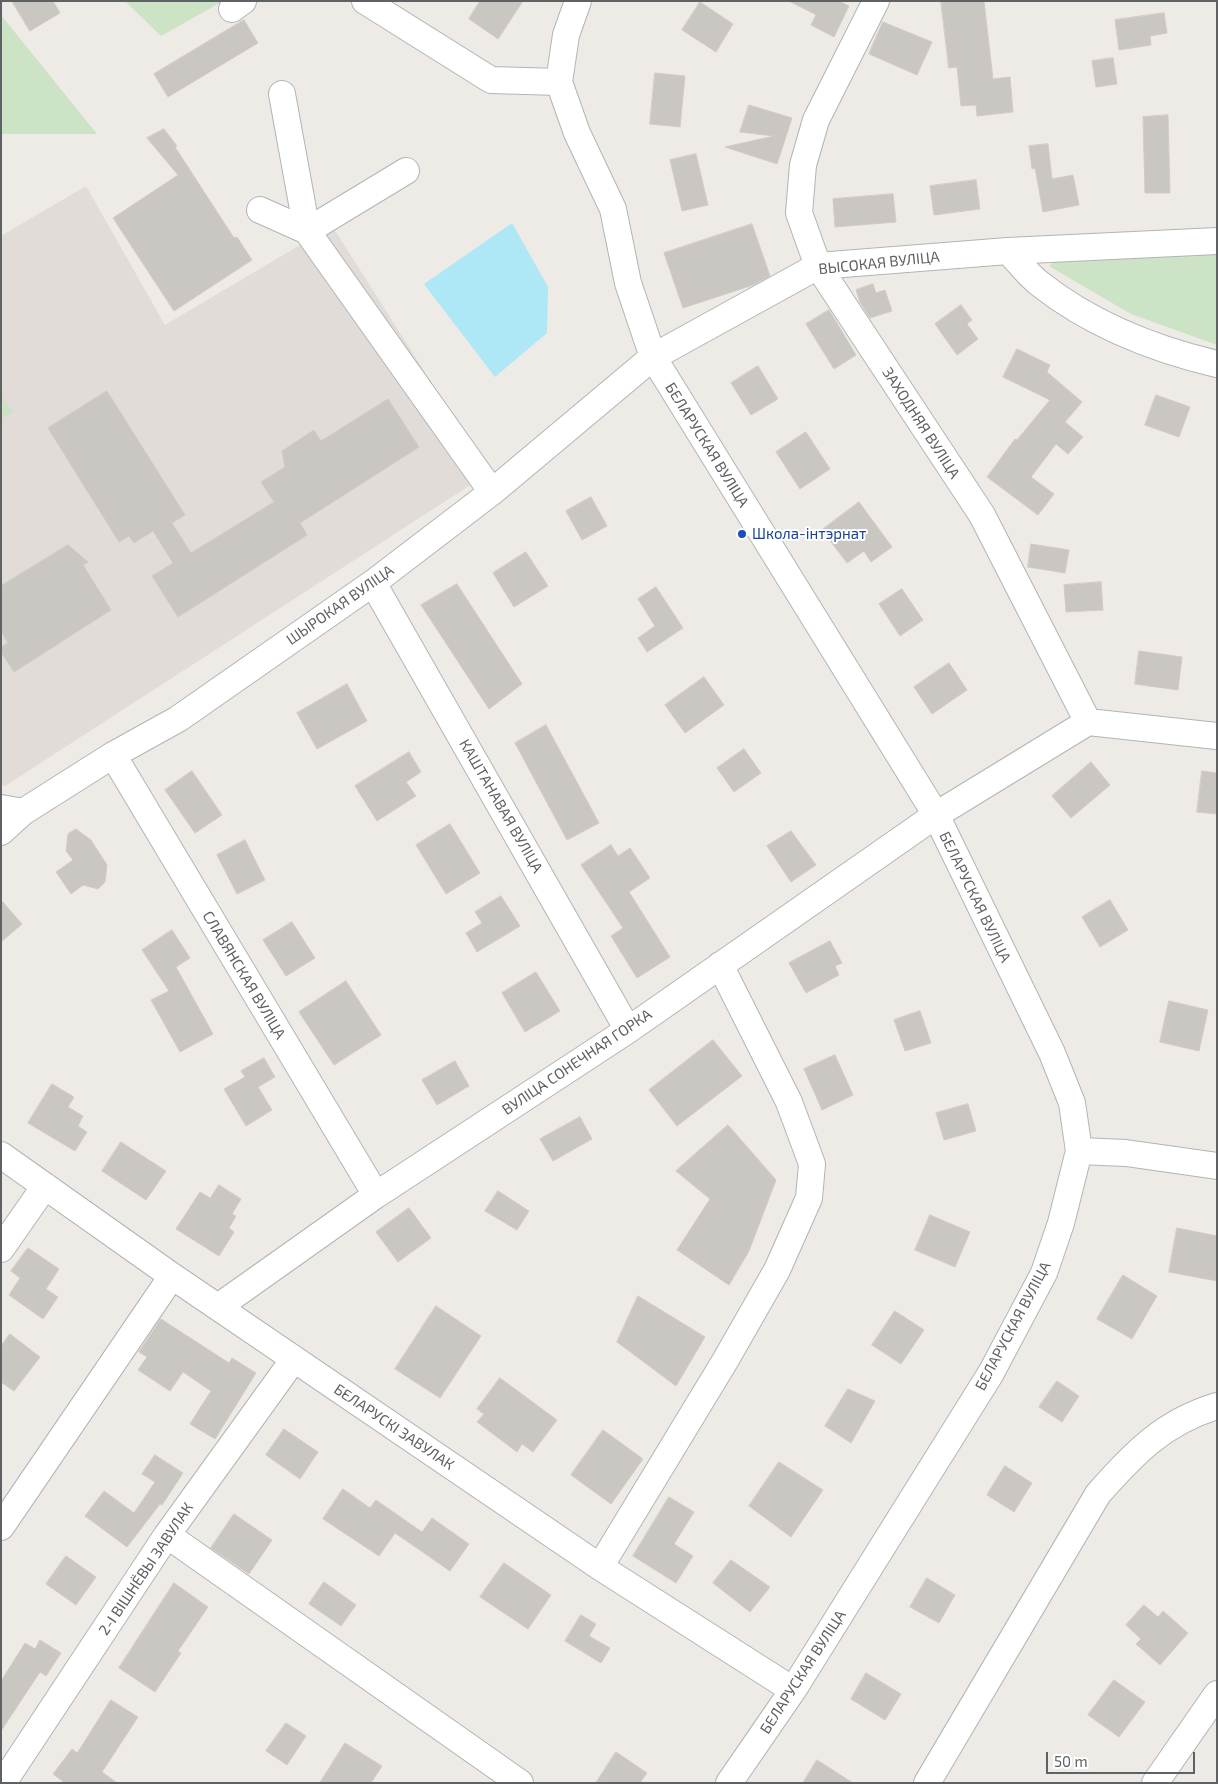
<!DOCTYPE html>
<html>
<head>
<meta charset="utf-8">
<style>
  body { margin:0 }
  #map { position:relative; width:1218px; height:1784px; overflow:hidden; background:#eeebe6; font-family:"Exo 2",sans-serif }
  canvas { display:block }
  .frame { position:absolute; inset:0; border:2px solid #5e6265; pointer-events:none }
  .scale { position:absolute; left:1046px; top:1752px; width:149px; height:22px; box-sizing:border-box; border:2px solid #5e6265; border-top:0; padding-left:6px; font-size:15px; line-height:18px; white-space:nowrap; color:#5e6265; -webkit-text-stroke:4px #fff; paint-order:stroke }
</style>
</head>
<body>
<div id="map">
<canvas width="1218" height="1784"></canvas>
<div class="frame"></div>
<div class="scale">50 m</div>
</div>
<script>
const ctx = document.querySelector('canvas').getContext('2d');
ctx.lineJoin = 'round';
function fillPath(path, color) {
  ctx.fillStyle = color;
  ctx.fill(path, 'evenodd');
}
function stroke(path, color, width, dash) {
  ctx.strokeStyle = color;
  ctx.lineWidth = width;
  ctx.lineCap = dash ? 'butt' : 'round';
  ctx.setLineDash(dash || []);
  ctx.stroke(path);
}
function drawText(font, color, halo, rows, align = 'center') {
  ctx.font = font + ' "Exo 2",sans-serif';
  ctx.lineWidth = 4;
  ctx.setLineDash([]);
  ctx.textBaseline = 'middle';
  ctx.strokeStyle = halo;
  ctx.fillStyle = color;
  for (const [text, x, y, turn = 0] of rows) {
    ctx.save();
    ctx.translate(x, y);
    ctx.rotate((+turn || 0) * Math.PI / 180);
    ctx.textAlign = isNaN(turn) ? turn : align;
    if (halo) ctx.strokeText(text, 0, 0);
    ctx.fillText(text, 0, 0);
    ctx.restore();
  }
}
fillPath(new Path2D(`
  M 86,186 L 165,325 L 332,226 L 489,473 L 5,786 L 1,785 L 1,236 Z`), '#e1dcd7');
fillPath(new Path2D(`
  M 125,1 L 223,1 L 161,36 Z
  M 1,15 L 97,134 L 1,134 Z
  M 1217,238 L 1217,345 L 1131,314 L 1049,266 L 1070,248 Z
  M 1,394 L 13,412 L 1,419 Z`), '#cce3c5');
fillPath(new Path2D(`
  M 512,223 L 548,287 L 547,333 L 495,377 L 424,284 Z`), '#aee7f6');
const building = new Path2D(`
  M 12,1 L 53,1 L 60,13 L 30,31 Z
  M 480,1 L 523,1 L 498,39 L 469,19 Z
  M 789,1 L 839,1 L 849,6 L 834,37 L 811,25 L 816,15 Z
  M 941,1 L 984,1 L 993,79 L 1010,77 L 1013,112 L 977,116 L 976,105 L 961,106 L 957,67 L 949,68 Z
  M 700,2 L 733,24 L 716,52 L 682,30 Z
  M 1164,13 L 1167,33 L 1150,36 L 1151,45 L 1119,50 L 1115,20 Z
  M 244,20 L 258,43 L 168,97 L 154,74 Z
  M 883,22 L 932,42 L 917,75 L 869,54 Z
  M 1113,58 L 1117,84 L 1096,87 L 1092,61 Z
  M 655,73 L 685,76 L 680,127 L 650,124 Z
  M 749,105 L 792,118 L 777,164 L 725,147 L 774,136 L 740,132 Z
  M 1168,115 L 1170,193 L 1145,193 L 1143,117 Z
  M 164,129 L 177,146 L 175,147 L 234,238 L 237,237 L 252,260 L 174,311 L 113,218 L 178,175 L 147,138 Z
  M 1048,144 L 1052,179 L 1073,175 L 1079,205 L 1043,212 L 1035,168 L 1032,169 L 1029,146 Z
  M 696,154 L 708,205 L 682,211 L 670,160 Z
  M 976,180 L 980,209 L 934,215 L 930,186 Z
  M 893,194 L 896,222 L 835,227 L 833,199 Z
  M 752,224 L 770,276 L 753,285 L 683,308 L 664,253 Z
  M 873,284 L 876,293 L 885,290 L 892,311 L 870,318 L 860,302 L 856,290 Z
  M 961,305 L 972,320 L 967,324 L 978,339 L 957,355 L 935,324 Z
  M 829,310 L 856,355 L 834,369 L 806,324 Z
  M 1017,349 L 1050,365 L 1047,372 L 1082,402 L 1065,422 L 1083,437 L 1068,454 L 1056,444 L 1031,477 L 1054,494 L 1038,515 L 987,477 L 1015,439 L 1017,440 L 1050,400 L 1003,377 Z
  M 758,366 L 778,399 L 751,415 L 731,383 Z
  M 107,391 L 185,515 L 172,523 L 191,553 L 274,502 L 261,482 L 285,467 L 282,451 L 314,430 L 321,441 L 388,399 L 419,447 L 300,523 L 307,535 L 178,617 L 152,576 L 173,563 L 153,531 L 134,543 L 129,536 L 119,542 L 48,428 Z
  M 1156,395 L 1190,407 L 1179,437 L 1145,425 Z
  M 806,432 L 830,469 L 800,489 L 776,452 Z
  M 591,497 L 607,526 L 582,540 L 566,511 Z
  M 859,502 L 892,547 L 871,562 L 864,551 L 847,563 L 822,530 Z
  M 1031,544 L 1069,550 L 1065,573 L 1028,567 Z
  M 68,545 L 88,562 L 83,565 L 111,610 L 14,672 L 1,652 L 1,647 L 8,643 L 1,631 L 1,586 Z
  M 526,552 L 548,586 L 514,607 L 493,573 Z
  M 1101,582 L 1103,610 L 1066,612 L 1064,585 Z
  M 457,584 L 522,684 L 489,709 L 421,605 Z
  M 656,587 L 683,628 L 647,652 L 638,638 L 655,626 L 638,599 Z
  M 902,589 L 923,620 L 900,636 L 879,604 Z
  M 1139,651 L 1182,657 L 1178,690 L 1135,684 Z
  M 949,663 L 967,690 L 932,714 L 914,687 Z
  M 704,677 L 724,705 L 685,733 L 665,705 Z
  M 347,684 L 367,721 L 317,749 L 297,713 Z
  M 546,725 L 599,823 L 567,840 L 515,743 Z
  M 744,749 L 761,773 L 734,792 L 717,768 Z
  M 409,752 L 421,772 L 406,782 L 416,796 L 377,821 L 355,786 Z
  M 1091,762 L 1110,785 L 1071,818 L 1052,796 Z
  M 192,771 L 222,815 L 195,833 L 165,790 Z
  M 1202,771 L 1217,773 L 1217,814 L 1197,812 Z
  M 450,824 L 480,873 L 446,894 L 416,845 Z
  M 76,829 L 91,840 L 107,865 L 105,882 L 98,889 L 83,885 L 71,894 L 56,872 L 73,860 L 66,851 L 68,834 Z
  M 791,831 L 816,865 L 791,882 L 767,846 Z
  M 245,840 L 265,880 L 237,894 L 217,855 Z
  M 611,845 L 618,856 L 630,848 L 650,878 L 629,892 L 670,957 L 637,978 L 611,936 L 623,928 L 581,865 Z
  M 501,896 L 520,926 L 477,952 L 466,933 L 482,923 L 475,912 Z
  M 1,900 L 22,924 L 1,942 Z
  M 1110,900 L 1128,930 L 1100,947 L 1082,917 Z
  M 292,922 L 315,958 L 286,976 L 263,940 Z
  M 172,930 L 190,958 L 176,967 L 213,1034 L 180,1052 L 151,1000 L 169,991 L 142,950 Z
  M 830,941 L 842,963 L 835,966 L 839,975 L 806,993 L 789,963 Z
  M 536,972 L 560,1011 L 525,1032 L 502,993 Z
  M 346,981 L 381,1035 L 334,1065 L 299,1012 Z
  M 1169,1001 L 1208,1010 L 1199,1051 L 1160,1042 Z
  M 920,1011 L 931,1043 L 905,1051 L 894,1020 Z
  M 713,1040 L 742,1076 L 677,1126 L 649,1090 Z
  M 835,1055 L 853,1095 L 822,1110 L 804,1069 Z
  M 264,1058 L 275,1077 L 258,1087 L 272,1110 L 246,1126 L 224,1089 L 245,1077 L 241,1071 Z
  M 455,1061 L 469,1086 L 437,1105 L 422,1080 Z
  M 52,1084 L 74,1097 L 68,1107 L 83,1116 L 78,1126 L 87,1132 L 75,1151 L 28,1123 Z
  M 968,1104 L 976,1131 L 944,1140 L 936,1113 Z
  M 580,1117 L 592,1139 L 553,1161 L 540,1139 Z
  M 728,1125 L 776,1180 L 749,1251 L 729,1285 L 677,1250 L 710,1199 L 676,1171 Z
  M 121,1142 L 166,1171 L 146,1200 L 102,1171 Z
  M 219,1185 L 241,1199 L 232,1214 L 236,1216 L 229,1228 L 234,1232 L 219,1256 L 176,1229 L 200,1192 L 210,1198 Z
  M 498,1191 L 529,1211 L 517,1230 L 485,1211 Z
  M 409,1208 L 431,1238 L 398,1262 L 376,1232 Z
  M 930,1215 L 970,1232 L 955,1267 L 915,1250 Z
  M 1177,1228 L 1217,1236 L 1217,1281 L 1169,1272 Z
  M 28,1248 L 59,1269 L 46,1289 L 58,1297 L 43,1319 L 9,1295 L 20,1278 L 11,1271 Z
  M 1123,1275 L 1157,1296 L 1132,1339 L 1097,1319 Z
  M 638,1296 L 705,1337 L 676,1386 L 617,1342 Z
  M 436,1306 L 481,1336 L 440,1398 L 395,1369 Z
  M 895,1311 L 924,1330 L 901,1364 L 872,1345 Z
  M 161,1319 L 229,1363 L 232,1358 L 256,1373 L 215,1439 L 190,1424 L 211,1391 L 183,1372 L 170,1391 L 138,1370 L 147,1357 L 139,1352 Z
  M 10,1334 L 40,1357 L 14,1391 L 1,1382 L 1,1346 Z
  M 500,1378 L 557,1420 L 533,1452 L 522,1444 L 517,1452 L 477,1422 L 484,1414 L 477,1409 Z
  M 1057,1381 L 1079,1396 L 1062,1422 L 1039,1407 Z
  M 848,1389 L 875,1401 L 851,1443 L 825,1426 Z
  M 284,1429 L 318,1452 L 300,1479 L 266,1455 Z
  M 603,1430 L 643,1459 L 611,1504 L 571,1475 Z
  M 155,1455 L 183,1473 L 162,1505 L 160,1504 L 127,1547 L 85,1516 L 104,1491 L 134,1513 L 155,1482 L 142,1474 Z
  M 779,1462 L 823,1490 L 791,1537 L 749,1506 Z
  M 1005,1466 L 1032,1483 L 1014,1512 L 987,1495 Z
  M 343,1489 L 370,1508 L 376,1500 L 422,1532 L 432,1518 L 469,1544 L 450,1571 L 395,1533 L 379,1556 L 323,1519 Z
  M 669,1497 L 694,1512 L 674,1544 L 693,1556 L 676,1583 L 633,1556 Z
  M 234,1514 L 272,1540 L 249,1574 L 211,1548 Z
  M 66,1556 L 96,1577 L 76,1605 L 46,1584 Z
  M 731,1560 L 770,1587 L 750,1612 L 713,1583 Z
  M 504,1563 L 551,1595 L 528,1629 L 480,1597 Z
  M 927,1578 L 955,1595 L 939,1623 L 910,1607 Z
  M 324,1582 L 356,1605 L 341,1626 L 309,1604 Z
  M 174,1583 L 208,1607 L 178,1651 L 181,1653 L 155,1692 L 119,1668 Z
  M 1144,1605 L 1158,1617 L 1163,1611 L 1188,1633 L 1160,1665 L 1136,1644 L 1141,1639 L 1126,1625 Z
  M 581,1615 L 596,1624 L 589,1636 L 610,1648 L 601,1663 L 565,1641 Z
  M 40,1640 L 61,1653 L 46,1676 L 40,1672 L 1,1731 L 1,1681 L 25,1643 L 35,1649 Z
  M 866,1673 L 901,1694 L 885,1720 L 851,1699 Z
  M 1114,1680 L 1145,1702 L 1119,1737 L 1088,1715 Z
  M 111,1700 L 138,1717 L 102,1772 L 117,1783 L 65,1783 L 53,1774 L 72,1749 L 77,1753 Z
  M 286,1723 L 306,1736 L 287,1765 L 266,1751 Z
  M 345,1743 L 382,1766 L 371,1783 L 320,1783 Z
  M 616,1752 L 647,1773 L 640,1783 L 596,1783 Z
  M 817,1760 L 853,1783 L 803,1783 Z`);
fillPath(building, '#cac6c2');
stroke(building, '#d2cbc5', 1);
const minor = new Path2D(`
  M 365,1 L 491,80 L 559,82
  M 578,1 L 566,35 L 559,82 L 577,133 L 613,209 L 628,283 L 653,357 L 936,815 L 1052,1053 L 1072,1103 L 1079,1151 L 1061,1223 L 1044,1273 L 991,1373 L 793,1690 L 729,1783
  M 876,1 L 816,120 L 803,165 L 799,213 L 818,266 L 982,515 L 1088,722 L 1217,736
  M 232,9 L 243,1
  M 282,94 L 307,231 L 492,492
  M 260,210 L 307,231 L 406,171
  M 1008,251 C 1018,261 1028,275 1040,284 C 1092,325 1153,349 1217,364
  M 373,583 L 628,1030
  M 113,755 L 376,1195
  M 1,808 L 23,812 L 113,755 L 178,719 L 373,583 L 492,492 L 653,357 L 818,266 L 1008,251 L 1217,241
  M 1,832 L 23,812
  M 1079,1151 L 1126,1153 L 1217,1166
  M 1,1155 L 172,1276 L 600,1567 L 793,1690
  M 1,1249 L 45,1186
  M 218,1307 L 376,1195 L 628,1030 L 936,815 L 1088,722
  M 1,1527 L 172,1276
  M 167,1535 L 520,1783
  M 600,1567 L 725,1361 L 777,1270 L 809,1198 L 812,1164 L 789,1102 L 720,965
  M 3,1783 L 167,1535 L 294,1359
  M 927,1783 L 1098,1494 C 1134,1453 1164,1422 1217,1406
  M 1155,1783 L 1217,1694`);
stroke(minor, '#b1b4b7', 28);
stroke(minor, '#fff', 26);
for (const [x, y, r, color] of [
  [742,534,5,"#1a4fb4"]
]) {
  const dot = new Path2D();
  dot.arc(x, y, r, 0, 2 * Math.PI);
  ctx.fillStyle = color;
  ctx.fill(dot);
  stroke(dot, '#fff', 2);
}
drawText('15px', '#5e6265', '#fff', [
  ["ВЫСОКАЯ ВУЛІЦА",879,263,-6],
  ["ЗАХОДНЯЯ ВУЛІЦА",921,423,57],
  ["БЕЛАРУСКАЯ ВУЛІЦА",707,445,58],
  ["ШЫРОКАЯ ВУЛІЦА",340,605,-35],
  ["КАШТАНАВАЯ ВУЛІЦА",501,806,60],
  ["БЕЛАРУСКАЯ ВУЛІЦА",975,897,64],
  ["СЛАВЯНСКАЯ ВУЛІЦА",244,975,59],
  ["ВУЛІЦА СОНЕЧНАЯ ГОРКА",577,1062,-34],
  ["БЕЛАРУСКАЯ ВУЛІЦА",1013,1326,-62],
  ["БЕЛАРУСКІ ЗАВУЛАК",394,1427,34],
  ["2-І ВІШНЁВЫ ЗАВУЛАК",146,1569,-56],
  ["БЕЛАРУСКАЯ ВУЛІЦА",803,1672,-57]
]);
drawText('15px', '#164399', '#fff', [
  ["Школа-інтэрнат",752,534]
], 'left');
</script>
</body>
</html>
